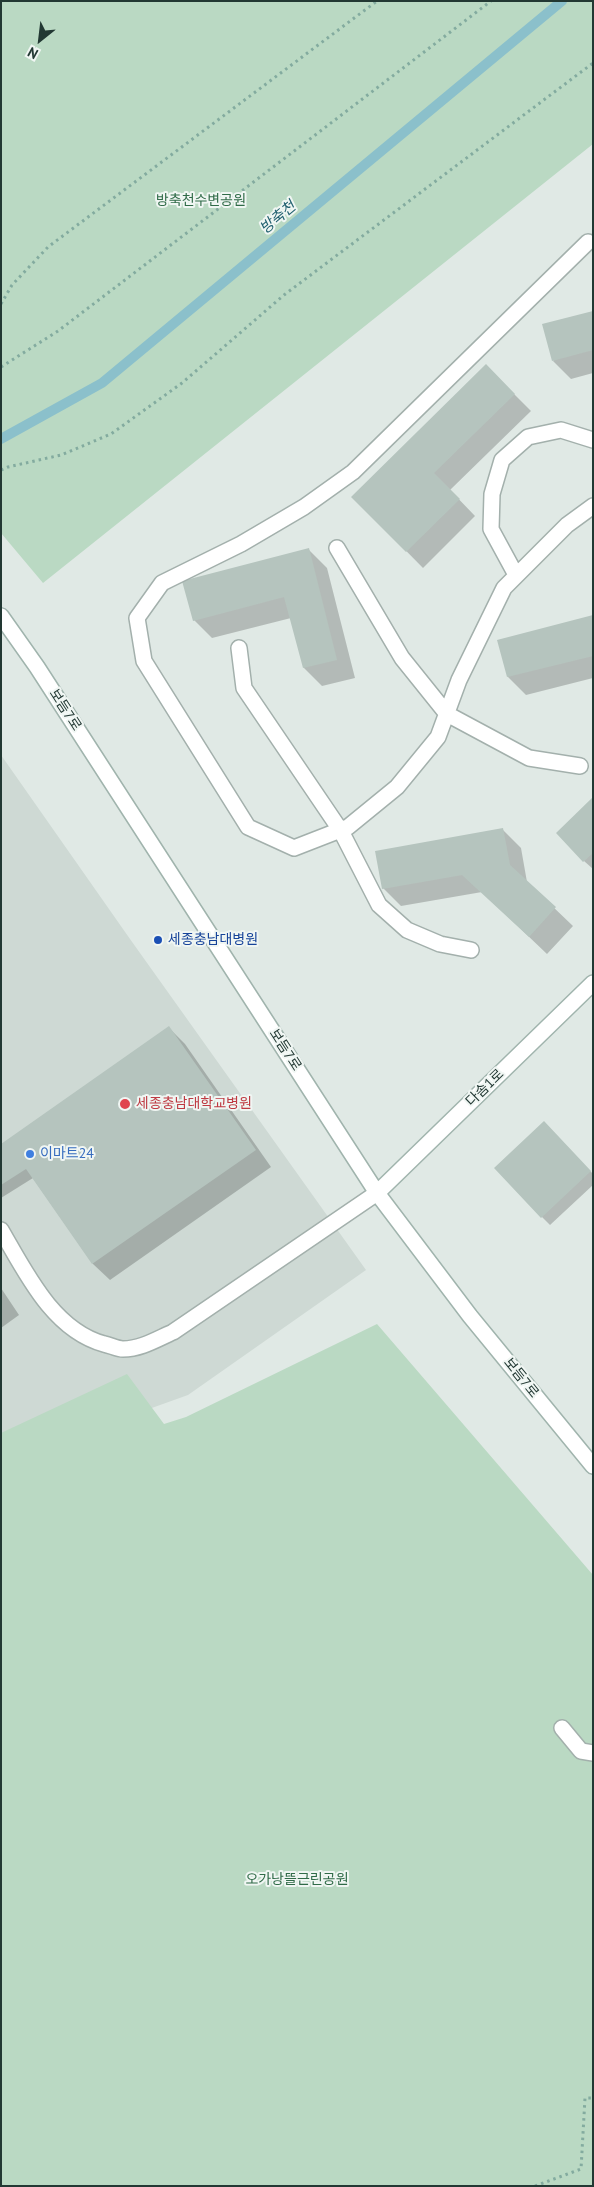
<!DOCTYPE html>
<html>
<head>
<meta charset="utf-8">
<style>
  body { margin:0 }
  #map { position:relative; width:594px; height:2187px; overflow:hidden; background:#e0e9e5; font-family:"PT Sans",sans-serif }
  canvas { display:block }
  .frame { position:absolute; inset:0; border:2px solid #223833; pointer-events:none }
  .north { position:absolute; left:15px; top:15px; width:50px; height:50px; -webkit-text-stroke:4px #f0f6f3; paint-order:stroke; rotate:209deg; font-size:14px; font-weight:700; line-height:20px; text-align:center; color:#223833 }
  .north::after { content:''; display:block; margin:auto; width:18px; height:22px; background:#223833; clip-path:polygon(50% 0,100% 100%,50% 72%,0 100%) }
</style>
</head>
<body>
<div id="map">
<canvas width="594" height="2187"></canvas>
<div class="frame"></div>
<div class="north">N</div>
</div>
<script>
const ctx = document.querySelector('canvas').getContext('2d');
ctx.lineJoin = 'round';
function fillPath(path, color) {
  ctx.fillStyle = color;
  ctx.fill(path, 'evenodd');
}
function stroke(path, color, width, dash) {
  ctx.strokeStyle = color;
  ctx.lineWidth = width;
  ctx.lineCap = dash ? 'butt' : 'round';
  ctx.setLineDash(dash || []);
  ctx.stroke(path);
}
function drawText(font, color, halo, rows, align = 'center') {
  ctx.font = font + ' "PT Sans","Noto Sans KR",sans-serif';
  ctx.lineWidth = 4;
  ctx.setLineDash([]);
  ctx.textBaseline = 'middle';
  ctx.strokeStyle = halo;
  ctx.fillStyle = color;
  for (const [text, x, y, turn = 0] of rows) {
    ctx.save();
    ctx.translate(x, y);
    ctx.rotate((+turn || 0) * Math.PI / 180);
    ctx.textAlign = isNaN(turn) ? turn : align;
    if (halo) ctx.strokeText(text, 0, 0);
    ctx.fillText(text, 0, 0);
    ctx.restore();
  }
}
fillPath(new Path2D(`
  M 1,755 L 130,939 L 366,1270 L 188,1395 L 1,1462 Z`), '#ced9d4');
fillPath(new Path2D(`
  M 1,1 L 593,1 L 593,144 L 43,583 L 1,533 Z
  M 377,1324 L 593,1575 L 593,2186 L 1,2186 L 1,1433 L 127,1374 L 164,1424 L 186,1417 Z`), '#bad9c3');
fillPath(new Path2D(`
  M 593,312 L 593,373 L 571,379 L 553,361 Z
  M 486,366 L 531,411 L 450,490 L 475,516 L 423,568 L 353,497 Z
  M 309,550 L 327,568 L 355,678 L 322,686 L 304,668 L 291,618 L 212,638 L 194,620 Z
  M 593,617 L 593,678 L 526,695 L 508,677 L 499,640 Z
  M 593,799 L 593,869 L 584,861 Z
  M 503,830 L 521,848 L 527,882 L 573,926 L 547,954 L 482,892 L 401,906 L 383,888 Z
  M 169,1028 L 185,1044 L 271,1167 L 110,1280 L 93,1264 L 33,1178 L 1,1198 L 1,1145 Z
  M 552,1131 L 593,1174 L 593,1185 L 550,1225 L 542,1217 Z
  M 1,1288 L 19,1315 L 1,1328 Z`), '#0003');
stroke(new Path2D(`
  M 1,439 L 102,383 L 562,1`), '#8bc0cb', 10);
fillPath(new Path2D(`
  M 593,311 L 593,350 L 552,361 L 542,324 Z
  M 486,364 L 515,394 L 434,473 L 460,499 L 406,552 L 351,497 Z
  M 309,548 L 337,660 L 303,668 L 284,597 L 193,621 L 182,581 Z
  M 593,615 L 593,656 L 507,677 L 497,640 Z
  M 593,797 L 593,853 L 583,862 L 556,833 Z
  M 503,828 L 510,865 L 556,907 L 529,937 L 462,875 L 382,889 L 375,851 Z
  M 169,1026 L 256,1150 L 92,1264 L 26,1169 L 1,1185 L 1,1144 Z
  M 544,1121 L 591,1171 L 541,1218 L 494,1168 Z`), '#b5c4be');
const lane = new Path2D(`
  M 588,242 L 353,472 L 304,507 L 241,544 L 162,583 L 137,618 L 144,661 L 248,827 L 294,848 L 348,827 L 397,787 L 438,737 L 459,680 L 504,588 L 567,525 L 593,506
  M 337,548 L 402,658 L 447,714 L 529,758 L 580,766
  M 516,575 L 491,529 L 492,494 L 502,460 L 528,437 L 561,430 L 593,440
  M 239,648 L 244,688 L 341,831 L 379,905 L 407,930 L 440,944 L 471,950
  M 1,1230 C 26,1273 53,1330 104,1344 C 110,1345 117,1349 123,1349 C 141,1349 157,1339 173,1332 L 377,1193
  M 562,1728 L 581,1751 L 593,1753`);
const secondary = new Path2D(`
  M 1,616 L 37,667 L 377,1193 L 470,1316 L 593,1466
  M 377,1193 L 593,983`);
stroke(lane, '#a3b0ac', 18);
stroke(secondary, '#a0b4ad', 18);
stroke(new Path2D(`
  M 1,304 L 12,285 L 48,247 L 377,1
  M 1,367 L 58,331 L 491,1
  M 1,470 L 8,467 L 61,455 L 111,434 L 182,383 L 284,295 L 593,63
  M 535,2186 L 581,2169 L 585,2098 L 593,2098`), '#83ab9f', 3, [2.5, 4]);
stroke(lane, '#fff', 15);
stroke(secondary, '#fff', 15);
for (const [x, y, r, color] of [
  [158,940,5,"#1a4fb4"],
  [125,1104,6,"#e0444e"],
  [30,1154,5,"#3f7fe0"]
]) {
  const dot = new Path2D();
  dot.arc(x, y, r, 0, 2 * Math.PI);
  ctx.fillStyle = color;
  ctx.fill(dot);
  stroke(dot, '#f0f6f3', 2);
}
drawText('14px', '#306b48', '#f0f6f3', [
  ["방축천수변공원",201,201],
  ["오가낭뜰근린공원",297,1880]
]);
drawText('14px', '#223833', '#f0f6f3', [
  ["보듬7로",65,710,57],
  ["보듬7로",285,1050,57],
  ["다솜1로",485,1088,-44],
  ["보듬7로",521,1378,51]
]);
drawText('14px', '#164399', '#f0f6f3', [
  ["세종충남대병원",168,940]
], 'left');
drawText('14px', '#be3a42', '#f0f6f3', [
  ["세종충남대학교병원",136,1104]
], 'left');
drawText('14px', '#366cbe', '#f0f6f3', [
  ["이마트24",40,1154]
], 'left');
drawText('italic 15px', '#21606f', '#f0f6f3', [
  ["방축천",278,218,-40]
]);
</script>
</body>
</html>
